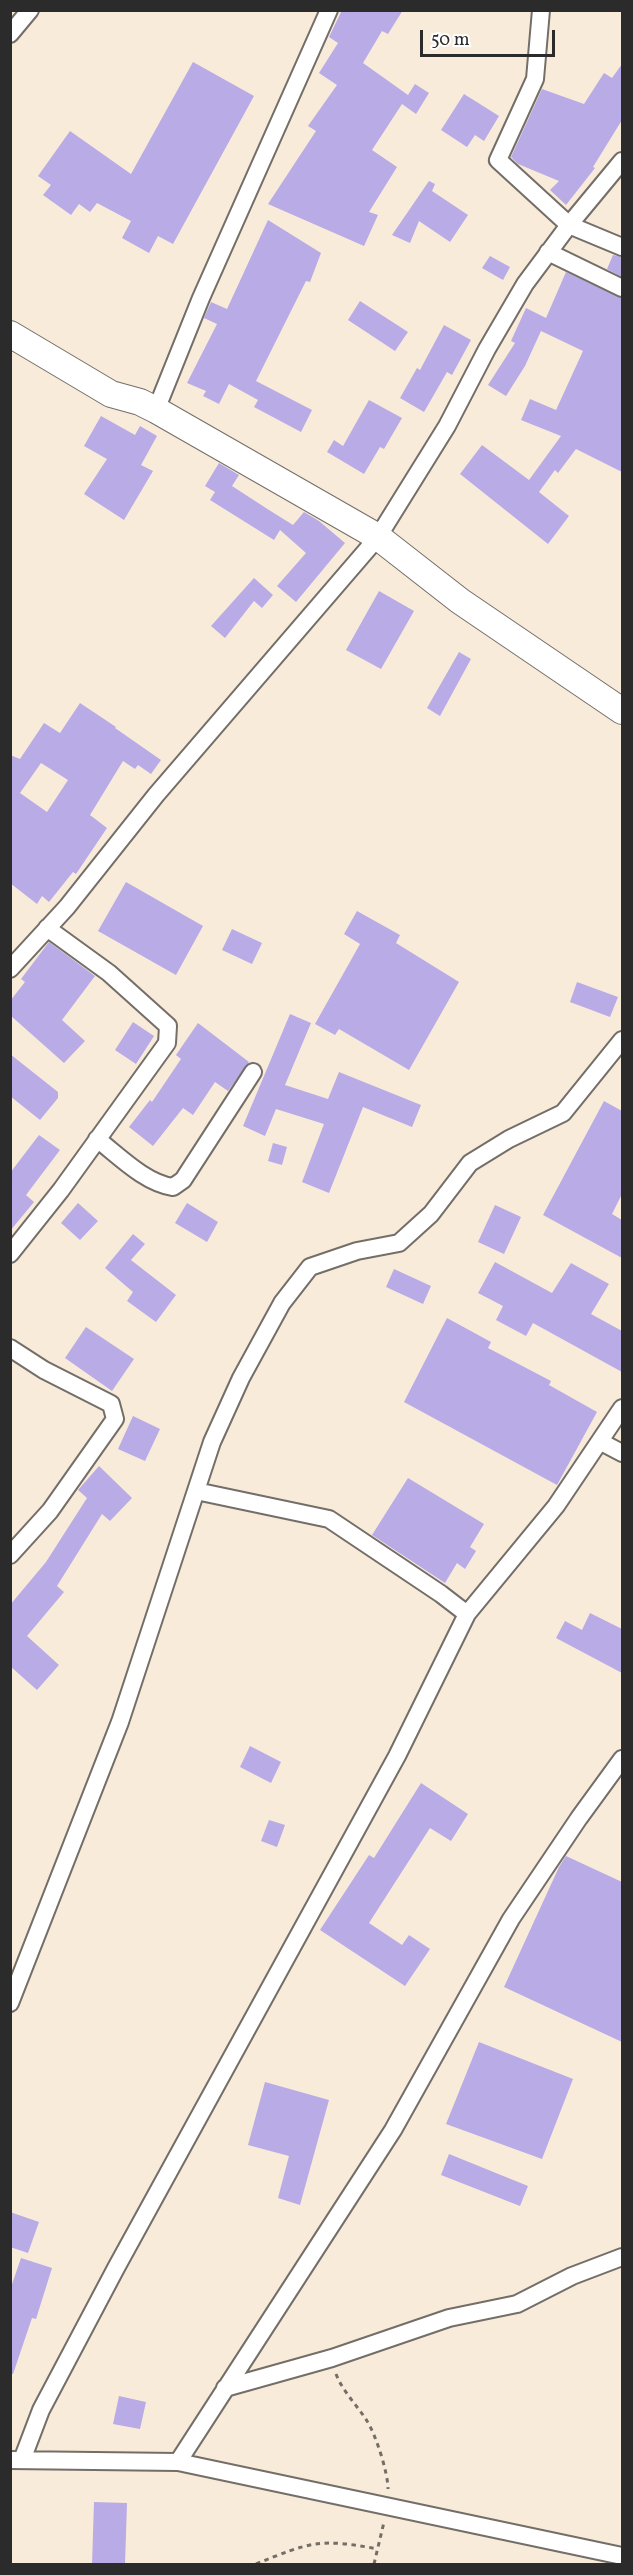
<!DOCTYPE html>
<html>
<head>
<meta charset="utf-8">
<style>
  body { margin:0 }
  #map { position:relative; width:633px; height:2575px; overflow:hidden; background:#f9ebda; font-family:Vollkorn,serif }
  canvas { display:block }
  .frame { position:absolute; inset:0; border:12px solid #2b2b2b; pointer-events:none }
  .scale { position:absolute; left:420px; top:30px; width:135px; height:27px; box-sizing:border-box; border:3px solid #2b2b2b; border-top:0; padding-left:8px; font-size:18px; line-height:21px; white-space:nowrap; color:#2b2b2b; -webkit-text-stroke:4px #fff; paint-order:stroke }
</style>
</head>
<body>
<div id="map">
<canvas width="633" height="2575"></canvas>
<div class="frame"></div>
<div class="scale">50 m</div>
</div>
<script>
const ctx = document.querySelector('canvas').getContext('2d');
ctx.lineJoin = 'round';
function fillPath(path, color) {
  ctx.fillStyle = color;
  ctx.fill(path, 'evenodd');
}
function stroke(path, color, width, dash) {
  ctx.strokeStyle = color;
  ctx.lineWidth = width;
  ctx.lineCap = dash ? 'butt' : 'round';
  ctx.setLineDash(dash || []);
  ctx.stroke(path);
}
fillPath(new Path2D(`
  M 342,10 L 403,10 L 388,34 L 382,31 L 363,63 L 408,95 L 415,84 L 429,93 L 416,114 L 402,104 L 372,150 L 397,167 L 369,212 L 378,215 L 364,246 L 268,204 L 316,131 L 308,126 L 337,85 L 319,73 L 338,43 L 329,37 Z
  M 193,62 L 254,96 L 173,244 L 158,236 L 149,253 L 122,238 L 131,221 L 97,203 L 90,212 L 79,204 L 71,215 L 43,195 L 51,185 L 38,176 L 70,131 L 131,174 Z
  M 622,64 L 622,120 L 593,167 L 595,168 L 566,205 L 550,190 L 559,181 L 518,164 L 511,157 L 542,89 L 584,104 L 604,73 L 612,78 Z
  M 464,94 L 499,116 L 484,141 L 475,135 L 467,147 L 441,130 Z
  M 429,181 L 435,184 L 432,191 L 468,215 L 450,242 L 419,221 L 410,243 L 392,235 Z
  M 268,220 L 321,253 L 310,282 L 306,281 L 256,381 L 312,410 L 301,432 L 254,407 L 258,400 L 229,384 L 219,404 L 203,396 L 206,391 L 187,383 L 217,324 L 204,318 L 211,302 L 227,309 Z
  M 613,255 L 622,257 L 622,277 L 607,269 Z
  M 490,256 L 510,267 L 503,280 L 482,268 Z
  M 566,272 L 622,298 L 622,472 L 576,449 L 558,473 L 555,470 L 539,492 L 569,516 L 548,544 L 460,474 L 482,445 L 529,480 L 561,436 L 521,420 L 530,399 L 556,410 L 583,351 L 541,331 L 525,366 L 506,396 L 488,385 L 515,343 L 511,341 L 526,308 L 546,318 Z
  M 360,301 L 408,332 L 395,351 L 348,320 Z
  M 444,325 L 471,340 L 452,375 L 447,372 L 424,412 L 400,398 L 417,368 L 420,370 Z
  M 369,400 L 402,418 L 384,449 L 380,447 L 364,474 L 327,452 L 334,440 L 343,446 Z
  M 101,416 L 135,435 L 140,426 L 157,436 L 141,465 L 153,471 L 124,520 L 84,494 L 107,459 L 84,446 Z
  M 219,463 L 239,475 L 232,486 L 269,510 L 293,525 L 304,512 L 319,521 L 345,543 L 296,602 L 277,586 L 306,553 L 280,530 L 274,540 L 210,500 L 215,492 L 205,486 Z
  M 254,578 L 273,595 L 262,608 L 254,601 L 225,638 L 211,626 Z
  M 379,591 L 414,611 L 381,669 L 346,650 Z
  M 459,652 L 471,659 L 440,716 L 427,708 Z
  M 80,703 L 116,727 L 115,728 L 161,760 L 151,774 L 138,765 L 135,769 L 123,761 L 90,815 L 107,828 L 76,874 L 73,872 L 49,902 L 42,896 L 37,904 L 10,883 L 10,755 L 20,759 L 44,723 L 60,733 ZM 41,763 L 68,780 L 47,812 L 20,793 Z
  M 126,882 L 203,926 L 176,975 L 98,931 Z
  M 357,911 L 400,935 L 396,943 L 459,982 L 409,1070 L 339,1029 L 335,1035 L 315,1024 L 360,944 L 344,934 Z
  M 232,929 L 262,943 L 252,964 L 222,950 Z
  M 49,942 L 95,976 L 62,1020 L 85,1041 L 64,1063 L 10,1015 L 10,1001 L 25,982 L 21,979 Z
  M 577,982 L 618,997 L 610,1017 L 570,1002 Z
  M 290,1014 L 311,1023 L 285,1085 L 328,1099 L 339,1072 L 421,1105 L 412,1127 L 363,1107 L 329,1193 L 302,1182 L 324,1124 L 276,1109 L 265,1136 L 243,1126 Z
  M 133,1022 L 154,1036 L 136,1064 L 115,1050 Z
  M 198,1023 L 249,1062 L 228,1091 L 215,1082 L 193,1115 L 183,1108 L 153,1146 L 129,1127 L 150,1100 L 152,1102 L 181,1059 L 176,1055 Z
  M 10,1054 L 58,1092 L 58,1098 L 40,1120 L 10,1096 Z
  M 604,1101 L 622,1111 L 622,1194 L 612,1214 L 622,1220 L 622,1258 L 543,1215 Z
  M 39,1135 L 60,1150 L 26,1195 L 34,1202 L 10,1231 L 10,1173 Z
  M 273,1143 L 287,1147 L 282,1165 L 268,1161 Z
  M 78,1203 L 98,1221 L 80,1240 L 61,1223 Z
  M 187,1203 L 218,1222 L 207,1242 L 175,1223 Z
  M 495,1205 L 521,1217 L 504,1254 L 478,1242 Z
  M 133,1234 L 145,1244 L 131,1260 L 176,1295 L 156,1322 L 127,1301 L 133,1292 L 105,1268 Z
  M 495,1262 L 552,1293 L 571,1263 L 609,1284 L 591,1314 L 622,1331 L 622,1372 L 533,1323 L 526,1336 L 496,1320 L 503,1306 L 478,1293 Z
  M 394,1269 L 431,1286 L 423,1304 L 386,1287 Z
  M 447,1318 L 491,1342 L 488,1348 L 551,1381 L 549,1385 L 597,1412 L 557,1485 L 404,1402 Z
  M 86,1327 L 134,1359 L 112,1391 L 65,1358 Z
  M 133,1416 L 160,1429 L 145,1461 L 118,1449 Z
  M 99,1466 L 132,1498 L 110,1521 L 102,1514 L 57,1586 L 64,1592 L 27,1636 L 59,1665 L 37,1690 L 10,1666 L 10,1605 L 46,1562 L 87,1498 L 78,1490 Z
  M 408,1478 L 484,1524 L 470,1547 L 476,1551 L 465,1569 L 457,1563 L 445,1583 L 372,1535 Z
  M 590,1613 L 622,1629 L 622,1673 L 556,1638 L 565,1621 L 582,1630 Z
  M 250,1746 L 281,1762 L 271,1783 L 240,1767 Z
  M 421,1783 L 468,1814 L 451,1841 L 430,1828 L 369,1923 L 402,1945 L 409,1935 L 430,1949 L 405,1986 L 320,1930 L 369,1855 L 374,1858 Z
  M 269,1820 L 285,1825 L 277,1847 L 261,1841 Z
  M 566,1856 L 622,1882 L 622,2042 L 504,1987 L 559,1867 Z
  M 479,2042 L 573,2079 L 542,2159 L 446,2124 Z
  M 265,2082 L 329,2100 L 300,2205 L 278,2198 L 289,2156 L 248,2145 Z
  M 449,2154 L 528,2186 L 520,2206 L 441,2175 Z
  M 10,2212 L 39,2222 L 28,2253 L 10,2247 Z
  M 21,2258 L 52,2268 L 36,2319 L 32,2318 L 13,2374 L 10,2374 L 10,2290 Z
  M 119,2396 L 146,2402 L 140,2429 L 113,2424 Z
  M 94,2502 L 127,2503 L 125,2565 L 92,2565 Z`), '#b8abe6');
const street = new Path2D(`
  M 541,10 L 535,79 L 498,160 L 569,225 L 622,247
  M 10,34 L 30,10
  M 548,252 L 622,288
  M 156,410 L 201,298 L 329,10
  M 10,969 L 67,907 L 156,795 L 378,537 L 447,426 L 487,349 L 525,284 L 569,225 L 622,161
  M 97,1139 C 119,1156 145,1183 173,1187 L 183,1180 L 253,1072
  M 10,1254 L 61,1190 L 167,1043 L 168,1026 L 109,973 L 47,928
  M 10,1348 L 44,1370 L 111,1404 L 115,1419 L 50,1511 L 10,1555
  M 601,1442 L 622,1453
  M 196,1491 L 329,1519 L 441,1594 L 467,1614
  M 10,2003 L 120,1722 L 212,1442 L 241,1378 L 282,1303 L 310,1267 L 357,1251 L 399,1243 L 431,1214 L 470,1163 L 509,1139 L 563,1113 L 622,1040
  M 225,2388 L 332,2358 L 449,2318 L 517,2304 L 572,2276 L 622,2257
  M 10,2460 L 178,2462 L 622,2556
  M 22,2460 L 41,2410 L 116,2268 L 397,1756 L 467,1614 L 556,1506 L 622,1408
  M 178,2462 L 393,2130 L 511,1919 L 579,1818 L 622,1759`);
const primary = new Path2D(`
  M 10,334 L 111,394 L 140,402 L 156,410 L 378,537 L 460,601 L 622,711`);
stroke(street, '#736e68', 20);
stroke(primary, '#736e68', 28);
stroke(new Path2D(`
  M 336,2374 C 343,2392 357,2405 367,2421 C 376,2435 388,2473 388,2489
  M 256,2564 C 310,2542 320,2538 378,2549
  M 374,2564 L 384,2522`), '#736e68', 3, [4.5, 4.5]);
stroke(street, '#fff', 16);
stroke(primary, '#fff', 26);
</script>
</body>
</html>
